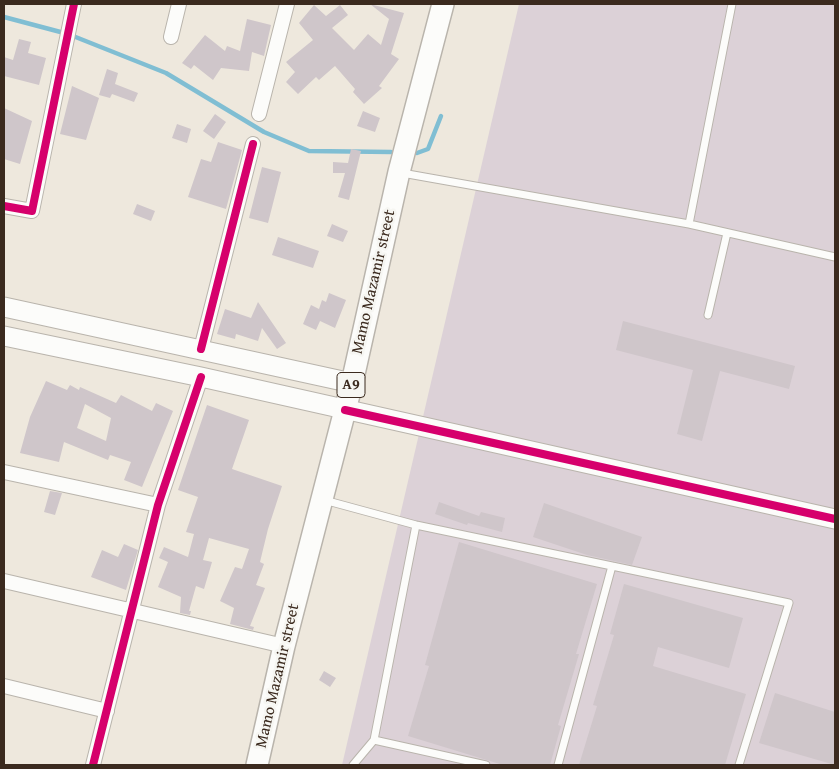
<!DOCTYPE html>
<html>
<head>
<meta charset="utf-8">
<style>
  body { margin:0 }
  #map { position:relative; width:839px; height:769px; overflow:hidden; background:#eee8dd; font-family:"Gentium Book Plus",serif }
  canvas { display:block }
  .frame { position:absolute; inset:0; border:5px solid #3b2a1e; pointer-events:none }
</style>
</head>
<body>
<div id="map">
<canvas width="839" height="769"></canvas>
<div class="frame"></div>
</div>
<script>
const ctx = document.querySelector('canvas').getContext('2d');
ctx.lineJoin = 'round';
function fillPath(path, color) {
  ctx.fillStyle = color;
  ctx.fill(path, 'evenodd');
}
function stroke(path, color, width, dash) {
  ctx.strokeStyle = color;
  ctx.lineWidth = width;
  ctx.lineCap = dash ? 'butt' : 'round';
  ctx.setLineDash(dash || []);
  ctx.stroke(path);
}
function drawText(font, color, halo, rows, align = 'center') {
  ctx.font = font + ' "Gentium Book Plus",serif';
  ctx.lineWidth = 5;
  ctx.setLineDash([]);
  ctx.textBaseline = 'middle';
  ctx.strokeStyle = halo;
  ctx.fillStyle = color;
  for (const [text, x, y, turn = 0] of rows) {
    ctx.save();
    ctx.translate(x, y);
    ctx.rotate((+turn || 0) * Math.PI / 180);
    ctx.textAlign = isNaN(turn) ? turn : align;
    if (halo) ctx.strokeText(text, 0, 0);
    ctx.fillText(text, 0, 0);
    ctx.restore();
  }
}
fillPath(new Path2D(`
  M 519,4 L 835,4 L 835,765 L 342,765 Z`), '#dcd1d7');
stroke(new Path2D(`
  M 4,17 L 68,34 L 166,73 L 264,132 L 309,151 L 391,152
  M 417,153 L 428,149 L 441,116`), '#80bed3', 4.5);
fillPath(new Path2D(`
  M 370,4 L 404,13 L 391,54 L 399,59 L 379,86 L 382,88 L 364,104 L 353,92 L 355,89 L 335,66 L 319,80 L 316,77 L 298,94 L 286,82 L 295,72 L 286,62 L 313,40 L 299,23 L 314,5 L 326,16 L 340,5 L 348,15 L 332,28 L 354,50 L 368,34 L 381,45 L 389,19 Z
  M 247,19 L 271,25 L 264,56 L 252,52 L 249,71 L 221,68 L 213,80 L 194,65 L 191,69 L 182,63 L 205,35 L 225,51 L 227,46 L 240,51 Z
  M 19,39 L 31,42 L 28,53 L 46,58 L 39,85 L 4,76 L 4,57 L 13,60 Z
  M 107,69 L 118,73 L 115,84 L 138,93 L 134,102 L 112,94 L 110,98 L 99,95 Z
  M 72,86 L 99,98 L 86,140 L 60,134 Z
  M 4,108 L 32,121 L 20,164 L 4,159 Z
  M 363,111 L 380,118 L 375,132 L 357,126 Z
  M 215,114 L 226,122 L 214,139 L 203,131 Z
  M 177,124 L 191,129 L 187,143 L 172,138 Z
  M 218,142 L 242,150 L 226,209 L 188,197 L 201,159 L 211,162 Z
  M 351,149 L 361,151 L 349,200 L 338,197 L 345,173 L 333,173 L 333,162 L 348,163 Z
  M 262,167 L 281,172 L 268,223 L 249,218 Z
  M 137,204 L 155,211 L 151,221 L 133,214 Z
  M 332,224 L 348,231 L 343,242 L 327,236 Z
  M 278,237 L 319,251 L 313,268 L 272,255 Z
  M 329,293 L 346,300 L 335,328 L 320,321 L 316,330 L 303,324 L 311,305 L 319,309 L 322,300 L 326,302 Z
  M 258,302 L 286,343 L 277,349 L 262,328 L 258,341 L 236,334 L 235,339 L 217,334 L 225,309 L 251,318 Z
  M 623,321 L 795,366 L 789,389 L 720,371 L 702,441 L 677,434 L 693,370 L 616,350 Z
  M 46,381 L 67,390 L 70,385 L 79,390 L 80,387 L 116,403 L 121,395 L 152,411 L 156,403 L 173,411 L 142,487 L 124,480 L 131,462 L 110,455 L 108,460 L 64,442 L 59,462 L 20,453 L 30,417 ZM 85,404 L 111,418 L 106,441 L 77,428 Z
  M 207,405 L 249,420 L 232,469 L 282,486 L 268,529 L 260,562 L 264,564 L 256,585 L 265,588 L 250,626 L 254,627 L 253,630 L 230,624 L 234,608 L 220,601 L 235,567 L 242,569 L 249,549 L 209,538 L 203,560 L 212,562 L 204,589 L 196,586 L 189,611 L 191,611 L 190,615 L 180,613 L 181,597 L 158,587 L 168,562 L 159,558 L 164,547 L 188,557 L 194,534 L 186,532 L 198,497 L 178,490 Z
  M 50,491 L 62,493 L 55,515 L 44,512 Z
  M 439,502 L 479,516 L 481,512 L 505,518 L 502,532 L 468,523 L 467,525 L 435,514 Z
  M 544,503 L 642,537 L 632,565 L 587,555 L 533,537 Z
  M 459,542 L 597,584 L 576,654 L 579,654 L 558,725 L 561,726 L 550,765 L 503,765 L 408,736 L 429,666 L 425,665 Z
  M 124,544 L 138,550 L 126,590 L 91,577 L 102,550 L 118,557 Z
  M 624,584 L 743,618 L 729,668 L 658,647 L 653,666 L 746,694 L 725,765 L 579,765 L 597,706 L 593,705 L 614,635 L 610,634 Z
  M 324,671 L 336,678 L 330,687 L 319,680 Z
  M 775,693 L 835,712 L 835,765 L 759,743 Z`), '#cfc6ca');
const lane = new Path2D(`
  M 402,173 L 689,224 L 835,257
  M 689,224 L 732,4
  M 708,315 L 727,233
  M 324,500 L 416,525 L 789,603 L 739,765
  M 374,740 L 486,765
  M 353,765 L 374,740 L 416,525
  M 558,765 L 612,566`);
const street = new Path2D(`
  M 171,37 L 179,4
  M 259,114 L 287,4
  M 4,206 L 32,211 L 74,4
  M 201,349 L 253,144
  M 4,472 L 158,505
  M 4,581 L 284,646
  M 4,686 L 107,711
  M 93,765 L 158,505 L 201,377`);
const secondary = new Path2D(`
  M 4,307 L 352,383
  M 4,336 L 201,377 L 835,519`);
const primary = new Path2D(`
  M 257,765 L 284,646 L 352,383 L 399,172 L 443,4`);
stroke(lane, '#b9b4ac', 9);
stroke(street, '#b9b4ac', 16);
stroke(secondary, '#b9b4ac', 21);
stroke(primary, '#b9b4ac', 24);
stroke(lane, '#fcfcfa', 7);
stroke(street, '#fcfcfa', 14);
stroke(secondary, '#fcfcfa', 19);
stroke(primary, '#fcfcfa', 21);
stroke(new Path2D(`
  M 4,206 L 32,211 L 74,4
  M 201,349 L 253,144
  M 345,410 L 835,519
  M 93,765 L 158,505 L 201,377`), '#d6006c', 8);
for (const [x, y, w] of [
  [351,385,28]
]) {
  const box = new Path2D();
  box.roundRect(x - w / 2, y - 12.5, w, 25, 4);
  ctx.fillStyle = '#f6f6f2';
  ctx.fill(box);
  stroke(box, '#3b2a1e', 1);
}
drawText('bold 15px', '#3b2a1e', null, [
  ["A9",351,385]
]);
drawText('16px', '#3b2a1e', '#f6f6f2', [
  ["Mamo Mazamir street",374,282,-77],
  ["Mamo Mazamir street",278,676,-77]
]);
</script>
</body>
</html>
